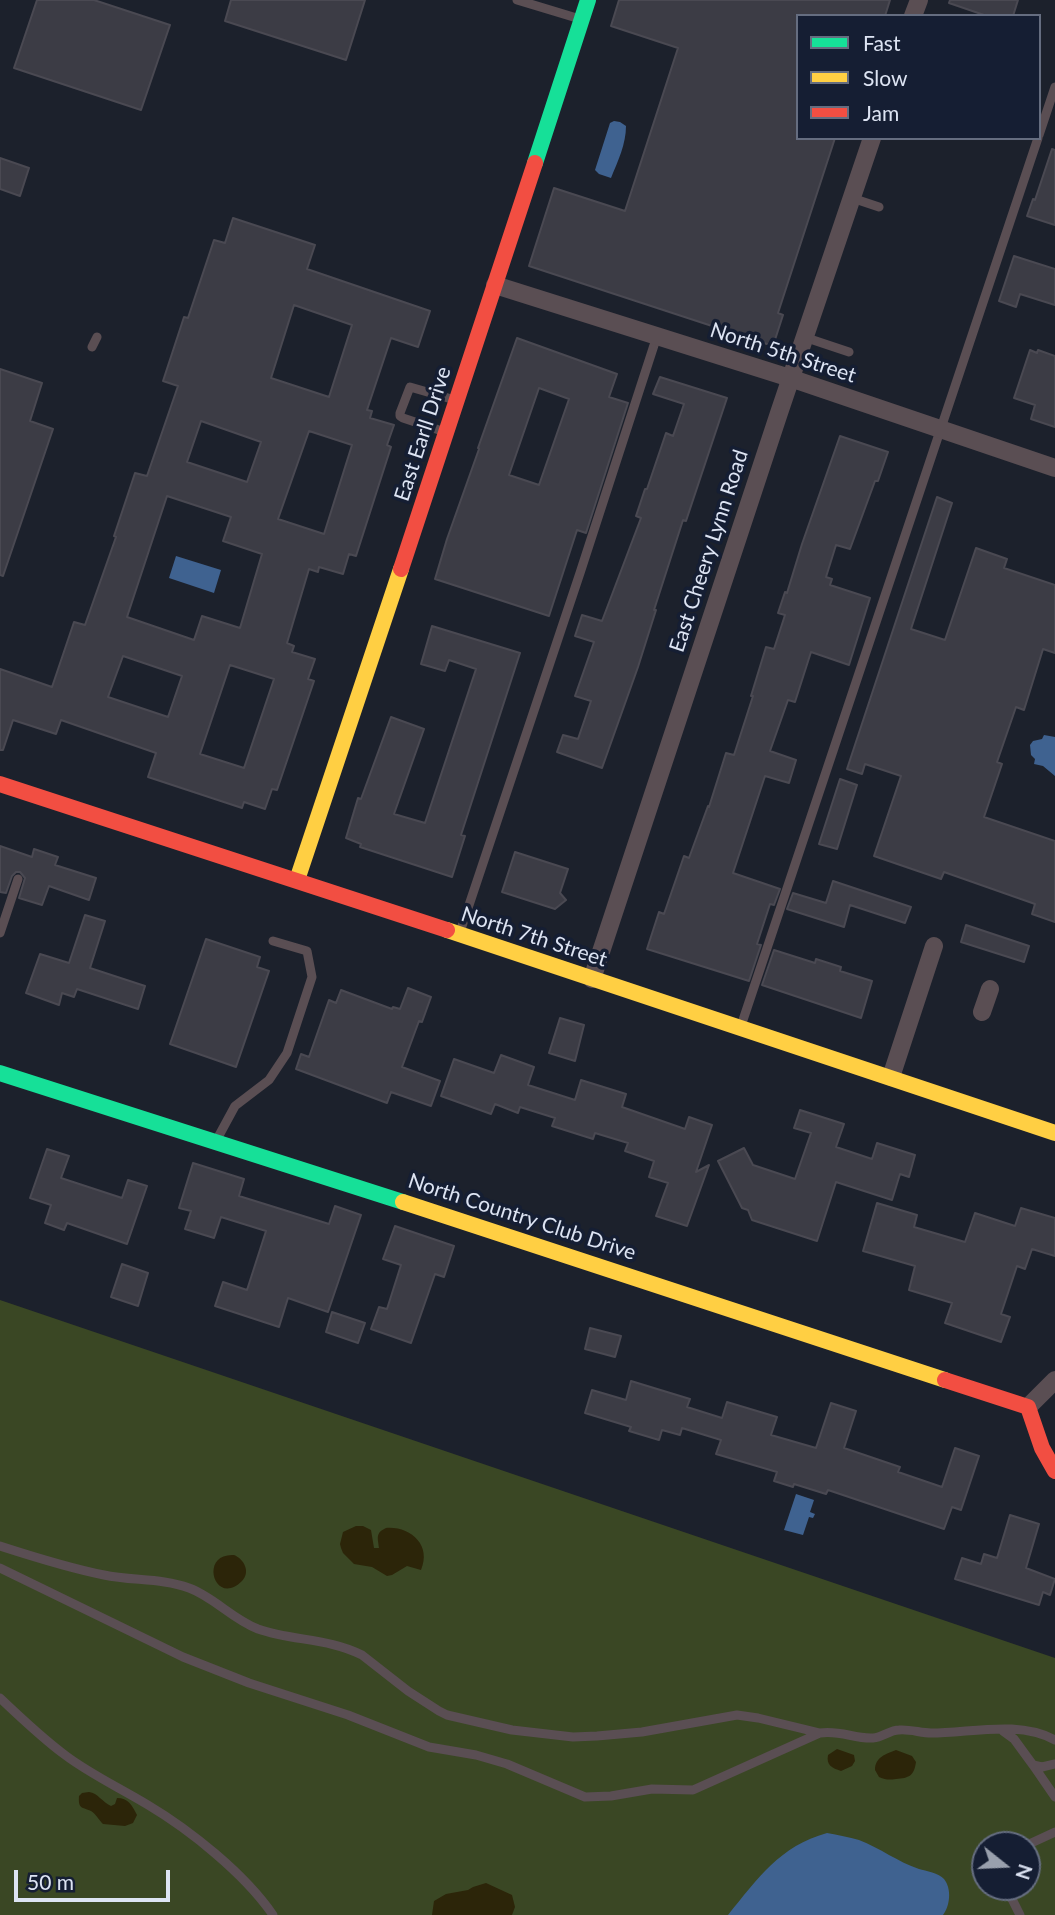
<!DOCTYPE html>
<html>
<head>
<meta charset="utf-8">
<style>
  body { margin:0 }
  #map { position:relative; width:1055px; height:1915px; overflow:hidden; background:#1c212c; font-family:Lato,sans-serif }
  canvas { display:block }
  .legend { position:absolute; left:796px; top:14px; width:245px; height:126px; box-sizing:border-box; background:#151e33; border:2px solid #656d80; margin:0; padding:9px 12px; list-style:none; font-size:21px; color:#dde4f3 }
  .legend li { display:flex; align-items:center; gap:14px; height:35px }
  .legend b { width:35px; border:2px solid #656d80 }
  .north { position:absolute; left:971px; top:1831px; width:70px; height:70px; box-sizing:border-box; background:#151e33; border:2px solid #656d80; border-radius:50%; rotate:108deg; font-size:19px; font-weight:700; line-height:28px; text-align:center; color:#dde4f3 }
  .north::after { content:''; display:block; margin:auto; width:24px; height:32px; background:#99a0ad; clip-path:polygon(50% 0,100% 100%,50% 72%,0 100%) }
  .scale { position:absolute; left:14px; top:1870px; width:156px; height:32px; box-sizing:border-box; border:4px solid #dde4f3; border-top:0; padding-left:9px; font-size:21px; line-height:24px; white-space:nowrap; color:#dde4f3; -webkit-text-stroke:5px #151e33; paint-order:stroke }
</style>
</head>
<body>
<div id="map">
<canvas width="1055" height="1915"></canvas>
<ul class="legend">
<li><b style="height:9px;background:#16e098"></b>Fast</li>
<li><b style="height:9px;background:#ffcf43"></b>Slow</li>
<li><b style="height:9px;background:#f24e42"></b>Jam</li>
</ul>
<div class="north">N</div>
<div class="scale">50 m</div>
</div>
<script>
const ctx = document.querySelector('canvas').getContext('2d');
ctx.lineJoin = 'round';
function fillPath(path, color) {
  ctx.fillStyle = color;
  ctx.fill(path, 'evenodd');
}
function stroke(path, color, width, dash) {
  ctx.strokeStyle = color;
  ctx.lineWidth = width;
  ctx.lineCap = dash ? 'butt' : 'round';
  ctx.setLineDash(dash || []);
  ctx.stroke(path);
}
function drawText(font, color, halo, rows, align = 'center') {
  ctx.font = font + ' Lato,sans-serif';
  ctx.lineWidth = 7;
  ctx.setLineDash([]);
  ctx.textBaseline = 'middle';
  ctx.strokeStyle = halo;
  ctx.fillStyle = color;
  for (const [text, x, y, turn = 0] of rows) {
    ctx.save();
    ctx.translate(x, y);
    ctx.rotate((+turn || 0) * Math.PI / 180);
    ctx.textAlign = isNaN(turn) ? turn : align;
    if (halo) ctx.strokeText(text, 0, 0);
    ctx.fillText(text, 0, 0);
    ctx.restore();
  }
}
fillPath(new Path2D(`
  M 0,1300 L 1055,1658 L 1055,1915 L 0,1915 ZM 985,1845 L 1027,1845 L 1027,1887 L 985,1887 Z`), '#3a4724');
fillPath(new Path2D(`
  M 356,1526 L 363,1526 L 371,1530 L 374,1548 L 379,1548 C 378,1538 375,1533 386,1528 C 410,1526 432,1545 421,1570 L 407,1566 L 392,1575 L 387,1576 L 372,1567 L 354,1564 L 343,1553 L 341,1548 L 340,1544 L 343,1532 Z
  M 234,1555 C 244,1559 251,1572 242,1581 C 215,1608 198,1553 234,1555 Z
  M 837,1749 L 854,1755 L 855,1761 L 852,1766 L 841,1771 C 832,1768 826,1765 828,1755 Z
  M 896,1750 L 912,1756 L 916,1762 C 914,1776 909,1778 896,1779 C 889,1780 886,1780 879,1777 L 875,1770 C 875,1757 886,1754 896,1750 Z
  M 89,1792 C 98,1793 102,1802 111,1806 L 115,1804 L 117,1798 C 128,1798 132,1805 137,1815 L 133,1823 L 125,1826 L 103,1824 C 99,1820 96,1814 91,1811 C 82,1807 78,1809 79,1796 L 82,1793 Z
  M 486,1883 L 512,1895 L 515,1907 L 512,1915 L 432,1915 L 434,1901 L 446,1894 L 468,1890 L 473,1887 Z`), '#2c2509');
fillPath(new Path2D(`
  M 614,121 L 620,122 L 626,126 C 626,144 618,161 611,178 L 599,174 L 595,170 L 610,123 Z
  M 176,556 L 221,570 L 214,593 L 169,578 Z
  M 1044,735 L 1055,737 L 1055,776 L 1043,766 L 1034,764 L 1035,759 L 1031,755 L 1030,745 L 1033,741 L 1042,739 Z
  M 796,1494 L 814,1500 L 810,1512 L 815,1514 L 813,1518 L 809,1517 L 803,1535 L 784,1530 Z
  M 827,1833 C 838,1835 849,1837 859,1840 C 880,1848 898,1862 919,1869 C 926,1871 939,1873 944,1879 C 952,1889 950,1906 943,1915 L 728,1915 C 758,1878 780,1846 827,1833 Z`), '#3f6290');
const building = new Path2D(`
  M 37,0 L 94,0 L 170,25 L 141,110 L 14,68 Z
  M 231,0 L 365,0 L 346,60 L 225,21 Z
  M 619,0 L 890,0 L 885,16 L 798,16 L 798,138 L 835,138 L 778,313 L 783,315 L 773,346 L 529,266 L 554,188 L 625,211 L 678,48 L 611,26 Z
  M 950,0 L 1018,0 L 1013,16 L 987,16 L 949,3 Z
  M 1052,149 L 1055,150 L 1055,225 L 1027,216 L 1033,199 L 1035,200 Z
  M 0,158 L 29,168 L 20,196 L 0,189 Z
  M 233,218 L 315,245 L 307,269 L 430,311 L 418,347 L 391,338 L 367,410 L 372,411 L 370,418 L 394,425 L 387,445 L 391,447 L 356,556 L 349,554 L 343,574 L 319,567 L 318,572 L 309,569 L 287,643 L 294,646 L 292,652 L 315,659 L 308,679 L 314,681 L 277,790 L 272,789 L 265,809 L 244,802 L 242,808 L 148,777 L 156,753 L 61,720 L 56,734 L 13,720 L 3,750 L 0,750 L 0,669 L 52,687 L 74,622 L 85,625 L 116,537 L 114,536 L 135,473 L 147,476 L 178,386 L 163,381 L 184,317 L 188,318 L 214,240 L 225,243 ZM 294,305 L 352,325 L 329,397 L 271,378 ZM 201,421 L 261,442 L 247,482 L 187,462 ZM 309,431 L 352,445 L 324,534 L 278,519 ZM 167,496 L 231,517 L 223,541 L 262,554 L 240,628 L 202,616 L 194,640 L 127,617 ZM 123,656 L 182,676 L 168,717 L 108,697 ZM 230,665 L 274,679 L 244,768 L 200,754 Z
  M 1014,256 L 1055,269 L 1055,305 L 1020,294 L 1016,307 L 999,301 Z
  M 517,338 L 617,374 L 609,397 L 628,403 L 586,533 L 577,530 L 549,616 L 435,579 L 447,539 L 479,449 L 478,448 ZM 539,388 L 569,399 L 539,485 L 509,475 Z
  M 1030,350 L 1037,353 L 1038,350 L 1055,356 L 1055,427 L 1031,419 L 1035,405 L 1014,398 Z
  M 0,369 L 42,383 L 30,421 L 53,429 L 3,576 L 0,575 Z
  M 660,377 L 727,398 L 686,521 L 683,520 L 654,610 L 656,610 L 638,667 L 602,768 L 557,752 L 563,735 L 578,739 L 591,701 L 575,696 L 594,642 L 575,636 L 582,615 L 602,621 L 641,518 L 636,516 L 645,489 L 647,489 L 666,433 L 673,436 L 684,404 L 653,394 Z
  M 840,436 L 888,452 L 878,481 L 875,481 L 850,549 L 836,545 L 826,577 L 832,579 L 830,585 L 870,598 L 849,665 L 811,652 L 795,702 L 788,700 L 770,751 L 796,760 L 789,783 L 765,776 L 733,873 L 780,889 L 774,905 L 770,904 L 757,944 L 761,945 L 749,981 L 647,949 L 659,912 L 664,914 L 684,856 L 689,858 L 708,806 L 709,807 L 726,753 L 734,755 L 753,696 L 751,696 L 766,647 L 774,649 L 785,615 L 778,613 L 785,592 L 787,593 L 802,544 Z
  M 937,497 L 952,503 L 911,629 L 945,640 L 976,548 L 1007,559 L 1004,568 L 1055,585 L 1055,653 L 1043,649 L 1024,710 L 1016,707 L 997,762 L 1002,764 L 984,817 L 1055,841 L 1055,922 L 1032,914 L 1035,904 L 944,872 L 941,879 L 874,856 L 901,776 L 865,764 L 862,774 L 847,769 Z
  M 432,626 L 520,653 L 461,835 L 465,836 L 452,877 L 360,847 L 361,844 L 346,838 L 358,798 L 361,799 L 391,717 L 424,729 L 394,814 L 425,823 L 476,669 L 449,660 L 445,671 L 421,664 Z
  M 840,779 L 857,785 L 837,849 L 819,844 Z
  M 0,846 L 32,857 L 34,849 L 58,857 L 55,865 L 96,878 L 89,900 L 49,886 L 42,905 L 19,898 L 25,878 L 20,872 L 16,872 L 12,876 L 6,893 L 0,892 Z
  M 515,852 L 568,869 L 560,893 L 566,900 L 555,909 L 502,892 Z
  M 833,881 L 911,907 L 905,923 L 850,905 L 844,927 L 787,909 L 793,893 L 826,903 Z
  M 85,915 L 105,921 L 90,968 L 145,986 L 138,1009 L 77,989 L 74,997 L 62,993 L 59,1005 L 26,993 L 40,954 L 69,963 Z
  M 966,925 L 1029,946 L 1024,962 L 961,942 Z
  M 206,939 L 260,957 L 257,967 L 269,971 L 236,1067 L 170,1044 Z
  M 774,950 L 815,963 L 816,959 L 841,967 L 840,971 L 872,981 L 861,1018 L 762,985 Z
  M 408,988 L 431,997 L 422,1022 L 419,1021 L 402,1067 L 440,1081 L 431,1106 L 391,1092 L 387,1103 L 296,1069 L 301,1054 L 309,1057 L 329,1000 L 336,1003 L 341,990 L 392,1009 L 393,1007 L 400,1009 Z
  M 560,1018 L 584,1025 L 575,1061 L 549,1053 Z
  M 501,1055 L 534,1067 L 528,1085 L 575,1100 L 581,1080 L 626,1094 L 622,1107 L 685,1129 L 689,1117 L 712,1125 L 696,1172 L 709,1165 L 687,1226 L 656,1216 L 668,1183 L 649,1177 L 654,1161 L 625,1151 L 628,1143 L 595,1133 L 593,1139 L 552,1126 L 555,1118 L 520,1107 L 518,1113 L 495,1104 L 491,1114 L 441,1096 L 454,1059 L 494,1073 Z
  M 800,1110 L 844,1124 L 836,1147 L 872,1159 L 877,1143 L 915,1155 L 909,1177 L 900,1174 L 892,1200 L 836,1182 L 817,1241 L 752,1220 L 748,1210 L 742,1208 L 718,1161 L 744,1148 L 753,1165 L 795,1179 L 811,1133 L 794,1128 Z
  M 47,1149 L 69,1156 L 61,1178 L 122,1198 L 128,1180 L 147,1186 L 127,1244 L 67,1223 L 64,1230 L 45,1223 L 51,1205 L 30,1198 Z
  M 193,1163 L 244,1179 L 239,1196 L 329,1224 L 335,1206 L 361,1215 L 328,1312 L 288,1298 L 279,1327 L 215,1306 L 223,1282 L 247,1290 L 266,1231 L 221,1217 L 214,1238 L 185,1229 L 191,1211 L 179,1208 Z
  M 877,1203 L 917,1215 L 914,1227 L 965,1242 L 975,1213 L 1015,1226 L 1021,1208 L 1055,1218 L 1055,1256 L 1032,1249 L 1025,1269 L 1017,1266 L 1001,1314 L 1010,1317 L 1001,1342 L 945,1323 L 952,1303 L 909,1290 L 915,1266 L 863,1251 Z
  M 395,1226 L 454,1246 L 444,1277 L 435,1274 L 411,1343 L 371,1329 L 379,1307 L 387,1309 L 401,1265 L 383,1259 Z
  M 122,1264 L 148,1273 L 138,1306 L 111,1297 Z
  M 332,1312 L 365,1323 L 358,1343 L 326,1332 Z
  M 590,1328 L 621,1336 L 615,1357 L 585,1349 Z
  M 631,1381 L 690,1399 L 687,1407 L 722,1418 L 727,1402 L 777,1417 L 771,1435 L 816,1448 L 831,1403 L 856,1411 L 844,1448 L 900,1467 L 898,1472 L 942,1487 L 955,1448 L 979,1456 L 961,1510 L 952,1507 L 944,1529 L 828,1490 L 826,1494 L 794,1484 L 793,1487 L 774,1481 L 777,1472 L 716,1454 L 721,1440 L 682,1428 L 680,1435 L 662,1430 L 659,1440 L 629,1431 L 631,1427 L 585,1413 L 592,1390 L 626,1400 Z
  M 1010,1515 L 1039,1524 L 1026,1568 L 1055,1579 L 1050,1595 L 1043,1592 L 1039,1605 L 955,1579 L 962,1558 L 981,1564 L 984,1554 L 997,1558 Z`);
fillPath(building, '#3c3c45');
stroke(building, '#4a4952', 2);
stroke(new Path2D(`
  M 517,0 L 580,19
  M 1039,135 L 1055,87
  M 852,198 L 879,207
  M 804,337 L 849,352
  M 92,347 L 97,337
  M 445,432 L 403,418 L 400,416 L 400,413 L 410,387 L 455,400
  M 461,929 L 580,573 L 657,336
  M 0,933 L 18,879
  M 741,1026 L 1038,138
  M 216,1141 L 235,1106 L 269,1080 L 287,1053 L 312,977 L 307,951 L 273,941
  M 0,1546 C 34,1557 69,1568 104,1575 C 132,1581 162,1578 189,1588 C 214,1597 232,1619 258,1629 C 292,1641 329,1638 362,1655 L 408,1691 L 439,1711 L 447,1715 L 512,1730 L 573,1737 L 597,1736 L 642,1732 L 737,1715 L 758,1718 L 820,1733 L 693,1790 L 652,1789 L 611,1796 L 585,1797 L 507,1764 L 476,1755 L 429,1747 L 348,1715 L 249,1683 L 183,1657 L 0,1568
  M 0,1698 C 21,1718 42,1738 65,1755 C 90,1774 120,1788 148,1805 C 190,1830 245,1874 273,1915
  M 1003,1731 L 1014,1739 L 1033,1765 L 1042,1767 L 1055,1764
  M 820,1733 C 841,1730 854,1739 873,1738 C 883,1737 890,1730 899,1730 C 910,1729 921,1733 931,1733 C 971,1733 1018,1720 1055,1740
  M 1033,1765 L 1055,1797
  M 1027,1845 L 1055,1832
  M 1006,1887 L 1020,1915`), '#5a4e53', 9);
stroke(new Path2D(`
  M 913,16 L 919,0
  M 495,285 L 790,378 L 1055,468
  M 592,979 L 779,413 L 872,138
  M 982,1012 L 990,989
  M 891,1077 L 934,946
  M 1028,1407 L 1055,1380`), '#5a4e53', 18);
stroke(new Path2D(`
  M 535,163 L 588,0
  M 0,1073 L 403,1202`), '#16e098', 16);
stroke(new Path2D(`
  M 297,880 L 401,569
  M 447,930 L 1055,1133
  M 403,1202 L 945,1380`), '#ffcf43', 16);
stroke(new Path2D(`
  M 401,569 L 535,163
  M 0,784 L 447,930
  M 945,1380 L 1028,1407 L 1042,1448 L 1055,1471`), '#f24e42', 16);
drawText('21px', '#dde4f3', '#151e33', [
  ["North 5th Street",783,353,18],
  ["East Earll Drive",423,434,-72],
  ["East Cheery Lynn Road",709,551,-72],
  ["North 7th Street",534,937,18],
  ["North Country Club Drive",522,1217,18]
]);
</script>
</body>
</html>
